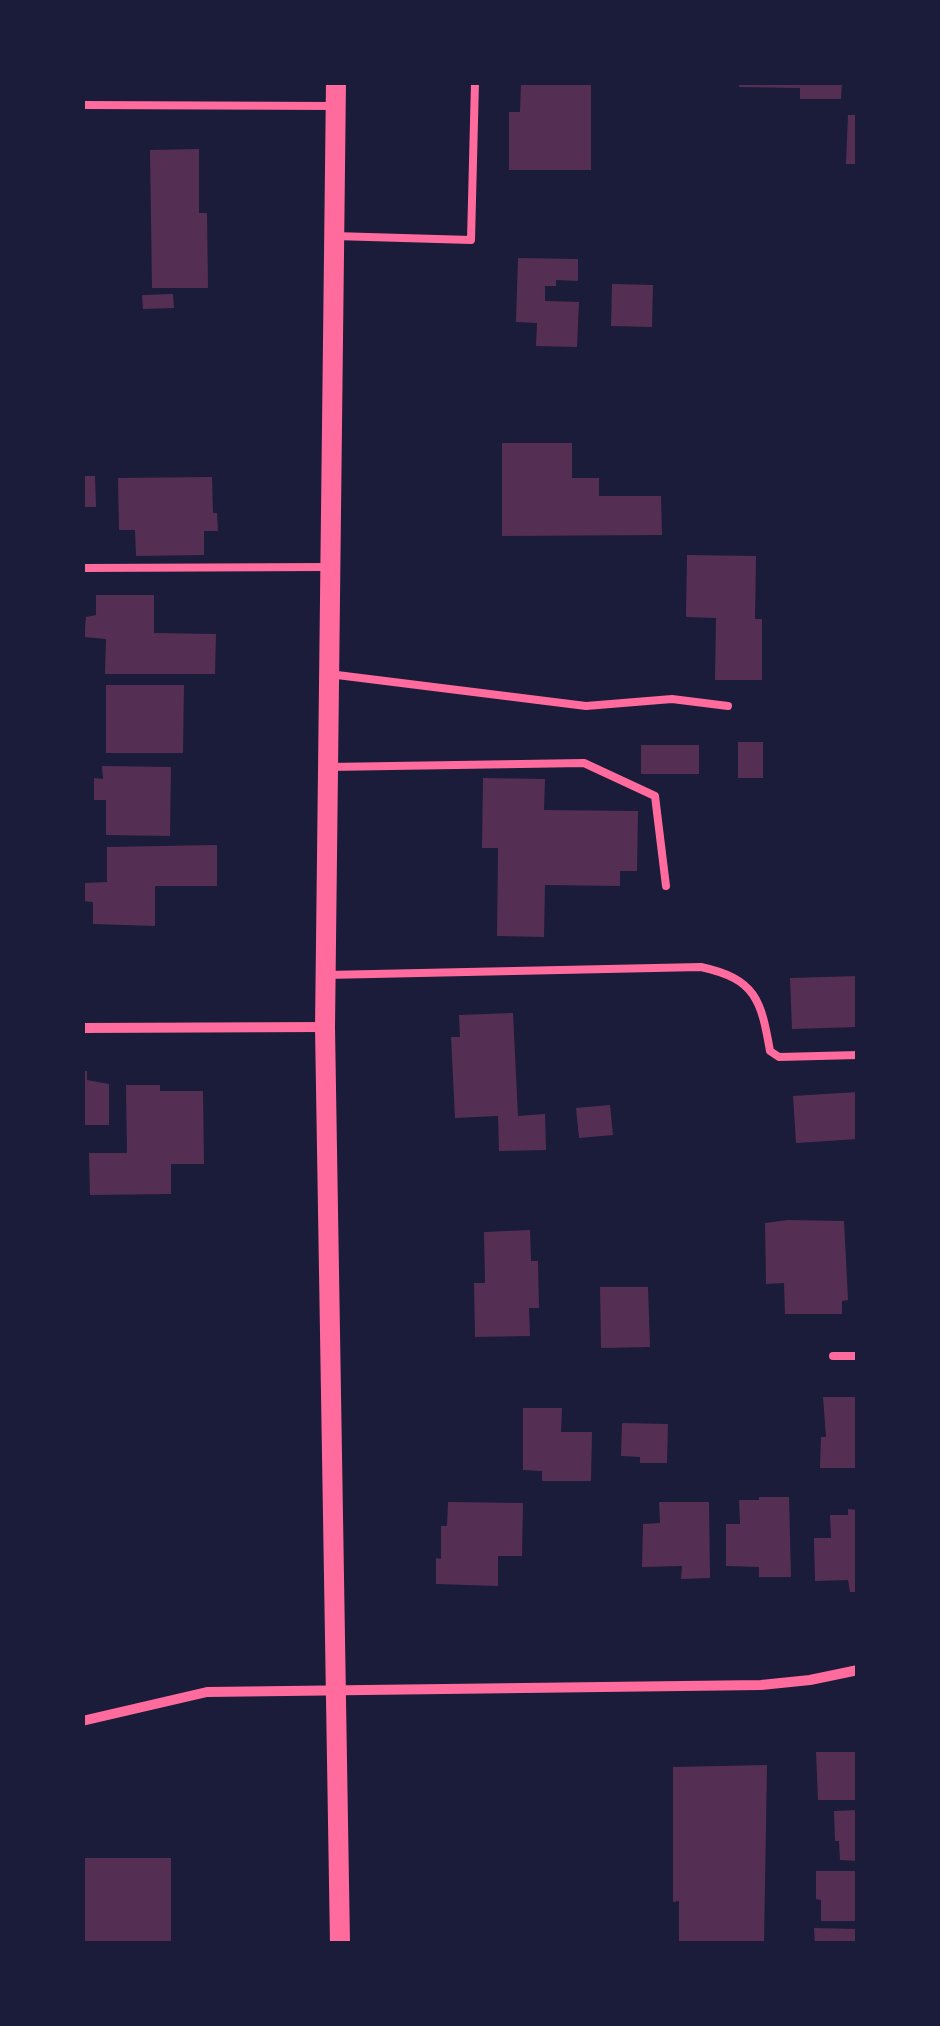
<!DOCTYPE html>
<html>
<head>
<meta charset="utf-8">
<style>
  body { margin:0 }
  #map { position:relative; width:940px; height:2026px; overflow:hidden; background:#1b1b3a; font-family:Rubik,sans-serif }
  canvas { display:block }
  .frame { position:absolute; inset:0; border:85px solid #1b1b3a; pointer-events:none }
</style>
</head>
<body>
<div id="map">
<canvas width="940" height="2026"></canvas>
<div class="frame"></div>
</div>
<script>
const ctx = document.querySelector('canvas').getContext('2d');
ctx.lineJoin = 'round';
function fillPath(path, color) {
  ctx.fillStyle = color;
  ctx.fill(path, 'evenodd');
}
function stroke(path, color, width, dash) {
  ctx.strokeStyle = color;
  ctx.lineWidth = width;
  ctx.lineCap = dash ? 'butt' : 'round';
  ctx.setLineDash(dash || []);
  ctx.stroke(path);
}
fillPath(new Path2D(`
  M 521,82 L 591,82 L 591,170 L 509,170 L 509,112 L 520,112 Z
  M 739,82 L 842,82 L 841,99 L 800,99 L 800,88 L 739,87 Z
  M 848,115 L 858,115 L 858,164 L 846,164 Z
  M 199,149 L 199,213 L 207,213 L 208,288 L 152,288 L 150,150 Z
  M 518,258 L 578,259 L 578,281 L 556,280 L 556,286 L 545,286 L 545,301 L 579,302 L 577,347 L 536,346 L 537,323 L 516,322 Z
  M 612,284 L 653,285 L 652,327 L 611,326 Z
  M 173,294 L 174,308 L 143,309 L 142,295 Z
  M 502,443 L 572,443 L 572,478 L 599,478 L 599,496 L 661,496 L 662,535 L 502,536 Z
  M 82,476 L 95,476 L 96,507 L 82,507 Z
  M 212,477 L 213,513 L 217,513 L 218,531 L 204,531 L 204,555 L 136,556 L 135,530 L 119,530 L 118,478 Z
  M 687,555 L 756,556 L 755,619 L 762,619 L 762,680 L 715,680 L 716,618 L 686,617 Z
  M 96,595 L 154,595 L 154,633 L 216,634 L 215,674 L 105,674 L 106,639 L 84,637 L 86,617 L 96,615 Z
  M 106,685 L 184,685 L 183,753 L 106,753 Z
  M 738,742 L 763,742 L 763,778 L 738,778 Z
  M 641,745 L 699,745 L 699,774 L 641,774 Z
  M 102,766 L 171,767 L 170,836 L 106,835 L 106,800 L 94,800 L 94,778 L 103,779 Z
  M 483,778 L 545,779 L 544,810 L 638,811 L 637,871 L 620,871 L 620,886 L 545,885 L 544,937 L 497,936 L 498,848 L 482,848 Z
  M 217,845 L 217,886 L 155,886 L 155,926 L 93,924 L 93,902 L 83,901 L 84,883 L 107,882 L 107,847 Z
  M 858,976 L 858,1027 L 792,1029 L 790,978 Z
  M 513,1013 L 518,1116 L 545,1114 L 546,1150 L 499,1151 L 498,1116 L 455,1118 L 451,1037 L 460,1037 L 459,1015 Z
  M 82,1071 L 87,1071 L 87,1080 L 109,1084 L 109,1125 L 82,1125 Z
  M 126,1085 L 160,1085 L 160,1091 L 203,1091 L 204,1164 L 171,1164 L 171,1194 L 90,1195 L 89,1153 L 127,1153 Z
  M 858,1092 L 858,1139 L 796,1143 L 793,1096 Z
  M 610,1105 L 613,1135 L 579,1138 L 576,1108 Z
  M 788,1220 L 844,1221 L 848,1300 L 842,1301 L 842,1314 L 785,1314 L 784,1283 L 766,1284 L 765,1223 Z
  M 530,1230 L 531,1261 L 538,1261 L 539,1308 L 529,1308 L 530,1336 L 475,1337 L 474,1283 L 485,1283 L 484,1232 Z
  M 600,1287 L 648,1287 L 650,1347 L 601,1348 Z
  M 823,1397 L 858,1397 L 858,1468 L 820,1468 L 821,1437 L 826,1437 Z
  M 523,1408 L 562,1408 L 561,1432 L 592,1432 L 591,1481 L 542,1481 L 542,1471 L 523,1470 Z
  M 622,1423 L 668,1424 L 667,1463 L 640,1463 L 640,1457 L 621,1456 Z
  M 759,1497 L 789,1497 L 791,1577 L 759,1577 L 759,1567 L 726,1566 L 726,1524 L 740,1524 L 739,1500 L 759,1500 Z
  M 448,1502 L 523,1503 L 522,1556 L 498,1556 L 498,1586 L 436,1584 L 436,1558 L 441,1559 L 441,1526 L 447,1526 Z
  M 659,1502 L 709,1502 L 710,1578 L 681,1579 L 682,1566 L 642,1567 L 643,1524 L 660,1523 Z
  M 848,1509 L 858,1510 L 858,1592 L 850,1592 L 848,1580 L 815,1581 L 814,1538 L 831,1538 L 830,1515 L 848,1515 Z
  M 816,1752 L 858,1752 L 858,1800 L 818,1800 Z
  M 767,1765 L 764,1944 L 679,1944 L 679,1901 L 673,1902 L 673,1767 Z
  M 858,1810 L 858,1861 L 840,1860 L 839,1841 L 835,1841 L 834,1811 Z
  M 82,1858 L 171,1858 L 171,1944 L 82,1944 Z
  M 816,1871 L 858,1871 L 858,1921 L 821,1921 L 821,1900 L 816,1899 Z
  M 814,1928 L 858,1929 L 858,1944 L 815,1944 Z`), '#542f53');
stroke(new Path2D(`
  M 82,105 L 335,106
  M 334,236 L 471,240 L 475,82
  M 82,568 L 328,567
  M 329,674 L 586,706 L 672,699 L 728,706
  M 328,767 L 584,763 L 655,796 L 666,886
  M 326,975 L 701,967 C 756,979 761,1000 770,1051 L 779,1057 L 858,1055
  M 833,1356 L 858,1356`), '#ff6b9d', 8);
stroke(new Path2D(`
  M 82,1028 L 324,1027
  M 82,1721 L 207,1692 L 761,1685 L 810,1680 L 858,1670`), '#ff6b9d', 10);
stroke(new Path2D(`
  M 336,82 L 325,1027 L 340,1944`), '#ff6b9d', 20);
</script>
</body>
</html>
